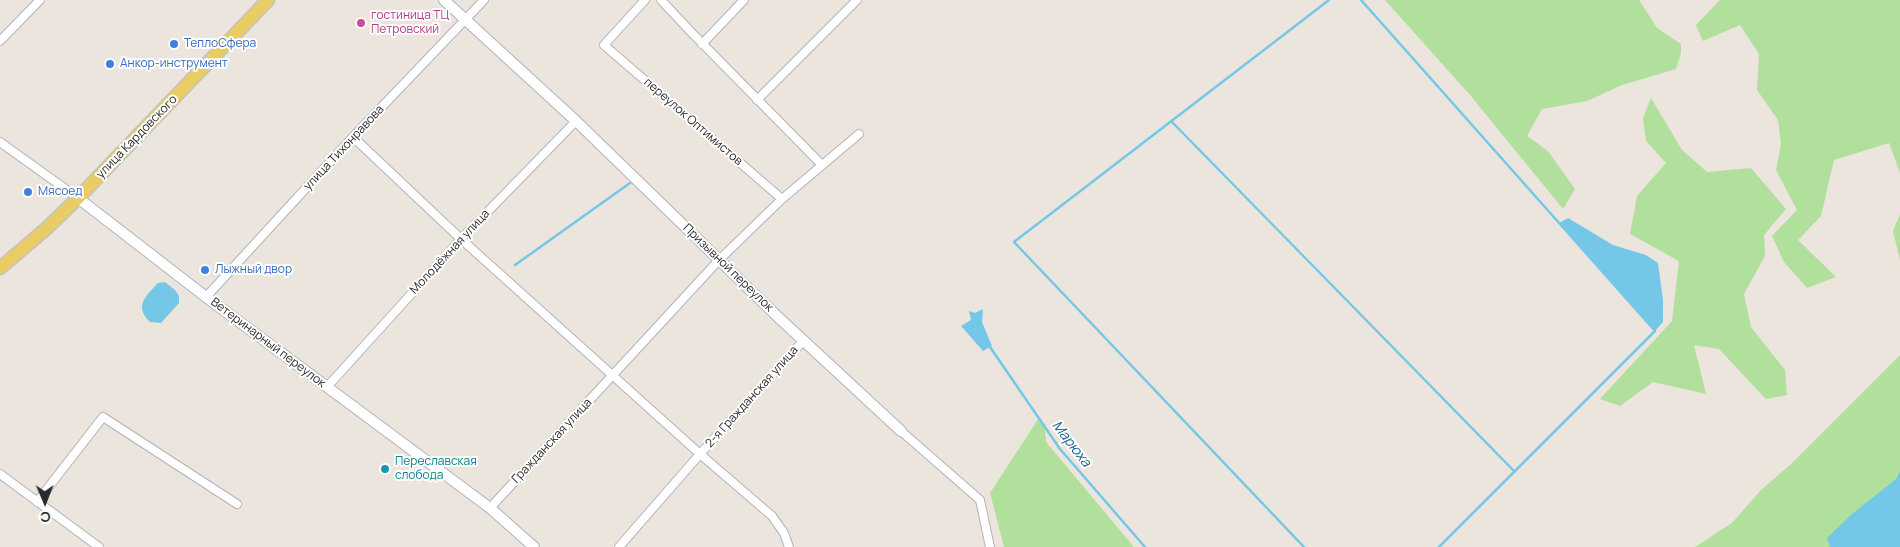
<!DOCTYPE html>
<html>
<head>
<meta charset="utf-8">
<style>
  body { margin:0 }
  #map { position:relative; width:1900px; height:547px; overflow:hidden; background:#ebe5dd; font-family:Manrope,sans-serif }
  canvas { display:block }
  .north { position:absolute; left:20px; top:477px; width:50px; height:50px; -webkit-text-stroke:4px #fff; paint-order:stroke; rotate:179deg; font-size:14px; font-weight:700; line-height:20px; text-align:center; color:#2a2a2a }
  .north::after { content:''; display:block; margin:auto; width:18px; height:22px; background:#2a2a2a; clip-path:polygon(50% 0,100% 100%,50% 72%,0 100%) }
</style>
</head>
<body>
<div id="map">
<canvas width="1900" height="547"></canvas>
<div class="north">С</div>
</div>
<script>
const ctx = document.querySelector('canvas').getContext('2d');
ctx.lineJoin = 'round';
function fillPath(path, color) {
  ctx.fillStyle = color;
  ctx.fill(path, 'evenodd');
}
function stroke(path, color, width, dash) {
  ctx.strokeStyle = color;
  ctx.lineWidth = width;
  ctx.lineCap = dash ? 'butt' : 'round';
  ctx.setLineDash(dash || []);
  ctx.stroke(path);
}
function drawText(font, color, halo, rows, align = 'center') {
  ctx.font = font + ' Manrope,sans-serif';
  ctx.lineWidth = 4;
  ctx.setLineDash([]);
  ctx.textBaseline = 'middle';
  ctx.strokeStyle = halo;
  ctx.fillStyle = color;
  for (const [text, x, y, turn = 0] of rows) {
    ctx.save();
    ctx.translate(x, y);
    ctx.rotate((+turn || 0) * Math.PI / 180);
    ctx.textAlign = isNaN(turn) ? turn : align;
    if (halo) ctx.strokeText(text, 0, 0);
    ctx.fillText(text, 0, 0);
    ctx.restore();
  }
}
fillPath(new Path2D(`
  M 1385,0 L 1639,0 L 1657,28 L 1681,44 L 1681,53 L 1676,69 L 1622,85 L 1587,101 L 1542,109 L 1527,136 L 1548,151 L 1575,189 L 1563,209 L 1470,95 Z
  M 1720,0 L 1900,0 L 1900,173 L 1889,143 L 1834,160 L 1821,216 L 1798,240 L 1836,277 L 1807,288 L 1784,262 L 1772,236 L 1797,210 L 1776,170 L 1781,144 L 1778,120 L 1757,90 L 1759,54 L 1740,25 L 1703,41 L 1696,25 Z
  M 1651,98 L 1682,150 L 1707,172 L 1751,168 L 1786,209 L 1764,235 L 1765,256 L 1744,294 L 1751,327 L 1785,370 L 1787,395 L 1766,399 L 1719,349 L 1694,345 L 1706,394 L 1653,382 L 1620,406 L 1600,399 L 1672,321 L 1679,261 L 1630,234 L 1637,196 L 1666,163 L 1646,141 L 1643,118 Z
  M 1900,214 L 1900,260 L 1893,231 Z
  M 1900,355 L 1900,547 L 1695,547 L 1732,523 L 1761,490 L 1790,465 Z
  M 1039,418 L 1045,427 L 1046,442 L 1134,547 L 1004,547 L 990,493 Z`), '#b1df9c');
fillPath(new Path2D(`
  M 1568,218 L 1613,245 L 1646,255 L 1658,263 L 1663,300 L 1663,322 L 1655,331 L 1559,223 Z
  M 165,282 L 175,290 L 179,296 L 179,303 L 161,323 L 150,322 C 134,306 145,297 158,283 Z
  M 983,309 L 982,322 L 992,346 L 983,351 L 961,326 L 971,320 L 969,311 L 975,313 Z
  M 1900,471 L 1900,547 L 1830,547 L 1827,538 L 1852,514 L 1896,479 Z`), '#75c7e8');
stroke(new Path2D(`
  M 1361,0 L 1655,331 L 1439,547
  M 1171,121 L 1514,471
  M 515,265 L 630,183
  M 990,347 L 1060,449 L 1145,547
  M 1304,547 L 1014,242 L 1329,0`), '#75c7e8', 2.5);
const minor = new Path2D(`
  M 645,0 L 604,45 L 782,199
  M 661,0 L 692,33 L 822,165
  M 0,41 L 40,0
  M 702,44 L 744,0
  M 757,100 L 857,0
  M 353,137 L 461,239 L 700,454 L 772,516 L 784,533 L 789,547
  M 0,142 L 78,198
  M 206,297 L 353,137 L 484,0
  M 327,387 L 461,239 L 576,121
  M 901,431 L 980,500 L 990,547
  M 0,474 L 99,547
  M 37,502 L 103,417 L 237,504
  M 490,508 L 719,260 L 782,199 L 859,134
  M 619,547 L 700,454 L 804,340`);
const tertiary = new Path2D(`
  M 444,0 L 576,121 L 778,317 L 901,431
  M 78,198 L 206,297 L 490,508 L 534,547`);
const primary = new Path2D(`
  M 0,268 L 47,228 L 78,198 L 268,0`);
stroke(minor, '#b0b3bd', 10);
stroke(tertiary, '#b0b3bd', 12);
stroke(primary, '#c3c3c3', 15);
stroke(minor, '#fff', 8);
stroke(tertiary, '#fff', 10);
stroke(primary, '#e9cd64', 12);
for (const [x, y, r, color] of [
  [361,23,5,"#d1479c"],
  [174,44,5,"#3f7fe0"],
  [110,64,5,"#3f7fe0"],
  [28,192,5,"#3f7fe0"],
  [205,270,5,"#3f7fe0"],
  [385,469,5,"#0f9aa8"]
]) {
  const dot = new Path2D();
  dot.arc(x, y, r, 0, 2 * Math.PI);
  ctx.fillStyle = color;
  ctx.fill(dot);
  stroke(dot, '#fff', 2);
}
drawText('12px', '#b23c85', '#fff', [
  ["гостиница ТЦ",371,16],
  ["Петровский",371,30]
], 'left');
drawText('12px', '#366cbe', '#fff', [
  ["ТеплоСфера",184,44],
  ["Анкор-инструмент",120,64],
  ["Мясоед",38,192],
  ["Лыжный двор",215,270]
], 'left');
drawText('12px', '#2a2a2a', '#fff', [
  ["переулок Оптимистов",693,122,41],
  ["улица Кардовского",137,137,-46],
  ["улица Тихонравова",344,148,-47],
  ["Молодёжная улица",450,252,-47],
  ["Призывной переулок",728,268,44],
  ["Ветеринарный переулок",268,343,37],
  ["2-я Гражданская улица",752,397,-48],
  ["Гражданская улица",552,441,-47]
]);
drawText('12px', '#0d838f', '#fff', [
  ["Переславская",395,462],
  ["слобода",395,476]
], 'left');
drawText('italic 14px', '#146594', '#fff', [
  ["Марюха",1071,444,52]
]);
</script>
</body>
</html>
